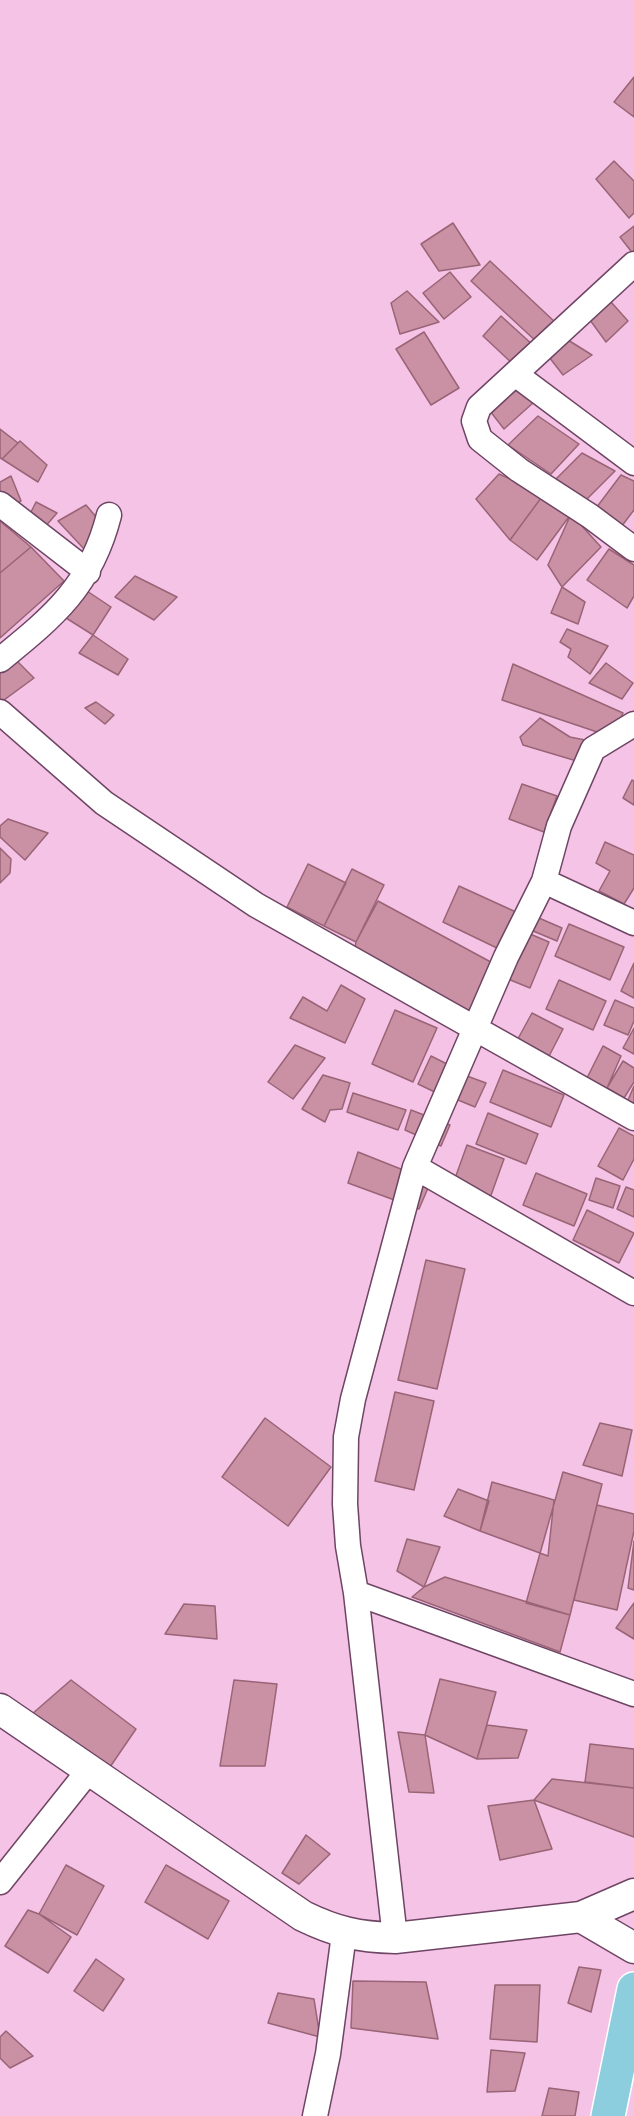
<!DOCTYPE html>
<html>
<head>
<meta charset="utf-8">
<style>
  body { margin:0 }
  canvas { display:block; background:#f5c3e6 }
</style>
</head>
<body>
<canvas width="634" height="2116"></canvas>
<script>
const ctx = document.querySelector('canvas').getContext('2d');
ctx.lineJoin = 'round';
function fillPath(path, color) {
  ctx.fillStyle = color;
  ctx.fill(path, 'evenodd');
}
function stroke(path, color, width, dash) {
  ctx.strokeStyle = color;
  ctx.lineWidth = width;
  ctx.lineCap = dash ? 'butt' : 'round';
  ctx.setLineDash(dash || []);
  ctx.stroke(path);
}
const building = new Path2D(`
  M 634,77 L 634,117 L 614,102 Z
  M 614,161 L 634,181 L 634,213 L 629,218 L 596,179 Z
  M 453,223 L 480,265 L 439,271 L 421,244 Z
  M 634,226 L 634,255 L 620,237 Z
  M 490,261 L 556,323 L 538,343 L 471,281 Z
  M 450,272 L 471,297 L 444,319 L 423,293 Z
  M 407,291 L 439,322 L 400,334 L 391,303 Z
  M 611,302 L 628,321 L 606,342 L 590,320 Z
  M 501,316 L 534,346 L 515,366 L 483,336 Z
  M 424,332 L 459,388 L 431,405 L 396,349 Z
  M 568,340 L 592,355 L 563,375 L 549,357 Z
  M 506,382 L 534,402 L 504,429 L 490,411 Z
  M 538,416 L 579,444 L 551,474 L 508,445 Z
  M 0,429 L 18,443 L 2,459 L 0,458 Z
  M 20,441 L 47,465 L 38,482 L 2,459 Z
  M 582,453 L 615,471 L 584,502 L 555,480 Z
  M 499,474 L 544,494 L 510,540 L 476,499 Z
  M 621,475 L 634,481 L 634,510 L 621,527 L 590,516 Z
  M 11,476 L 21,501 L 6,508 L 0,500 L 0,482 Z
  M 544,494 L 571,514 L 537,560 L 510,540 Z
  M 36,502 L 57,513 L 44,528 L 28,518 Z
  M 86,505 L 103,525 L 85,550 L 58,521 Z
  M 571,514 L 601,547 L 562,587 L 548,565 Z
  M 0,521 L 31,547 L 0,573 Z
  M 31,547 L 64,581 L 0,638 L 0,573 Z
  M 609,549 L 634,565 L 634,596 L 627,608 L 587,580 Z
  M 135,576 L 177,597 L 154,620 L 115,597 Z
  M 562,587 L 585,602 L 578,624 L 551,613 Z
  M 84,589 L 111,607 L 93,635 L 55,611 Z
  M 567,629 L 608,646 L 590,674 L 568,657 L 571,649 L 560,642 Z
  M 93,635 L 128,659 L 118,675 L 79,653 Z
  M 14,658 L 34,678 L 0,703 L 0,671 Z
  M 606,663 L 633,683 L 622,699 L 589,683 Z
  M 513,664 L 623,713 L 612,737 L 502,700 Z
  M 96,702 L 114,715 L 105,724 L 85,708 Z
  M 540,718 L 570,737 L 590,741 L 580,762 L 523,745 L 520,737 Z
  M 632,780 L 634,781 L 634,805 L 623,798 Z
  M 522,784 L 557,796 L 544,832 L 509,819 Z
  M 8,819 L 48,833 L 25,860 L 0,837 L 0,826 Z
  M 605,842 L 634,855 L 634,888 L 624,904 L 599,891 L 610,871 L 596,863 Z
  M 0,848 L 11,859 L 10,873 L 0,883 Z
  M 308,864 L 346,883 L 324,926 L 287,907 Z
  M 352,869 L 384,885 L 356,942 L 324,926 Z
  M 459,886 L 516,912 L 499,949 L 443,922 Z
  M 378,901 L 500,967 L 469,1023 L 353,959 L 356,942 Z
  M 532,915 L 562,928 L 557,941 L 526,928 Z
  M 569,924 L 624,947 L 610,980 L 555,956 Z
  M 523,931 L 549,942 L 530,988 L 503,977 Z
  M 634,963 L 634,998 L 621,991 Z
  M 559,980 L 606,1001 L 593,1030 L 546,1009 Z
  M 341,985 L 365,999 L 345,1043 L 290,1018 L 303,997 L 327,1011 Z
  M 615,1000 L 634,1008 L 634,1021 L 628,1035 L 604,1025 Z
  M 395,1010 L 437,1028 L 413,1082 L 372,1064 Z
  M 532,1013 L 563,1029 L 546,1062 L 514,1046 Z
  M 634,1028 L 634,1054 L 623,1048 Z
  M 295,1045 L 325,1058 L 293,1099 L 268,1082 Z
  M 603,1046 L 621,1056 L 607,1088 L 602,1091 L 585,1082 Z
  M 431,1056 L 453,1067 L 441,1095 L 418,1084 Z
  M 623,1061 L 634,1068 L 634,1082 L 624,1098 L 607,1088 Z
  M 503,1070 L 564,1095 L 551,1127 L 490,1102 Z
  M 323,1075 L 350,1083 L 342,1109 L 330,1110 L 325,1122 L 302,1109 Z
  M 467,1076 L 486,1083 L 475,1107 L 458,1100 Z
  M 634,1086 L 634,1104 L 628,1100 Z
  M 353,1093 L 406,1110 L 398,1130 L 347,1112 Z
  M 411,1110 L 450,1125 L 441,1146 L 405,1130 Z
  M 488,1113 L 538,1134 L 526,1164 L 476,1144 Z
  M 619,1128 L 634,1136 L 634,1159 L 623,1180 L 598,1166 Z
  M 467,1145 L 504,1159 L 490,1198 L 453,1184 Z
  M 358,1152 L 431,1181 L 419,1209 L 348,1183 Z
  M 536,1173 L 587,1194 L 574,1226 L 523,1205 Z
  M 596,1178 L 620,1186 L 613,1208 L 589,1200 Z
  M 626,1187 L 634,1190 L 634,1217 L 617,1209 Z
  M 587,1210 L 634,1233 L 619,1263 L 573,1240 Z
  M 426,1260 L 465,1269 L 437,1389 L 398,1380 Z
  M 395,1392 L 434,1401 L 414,1490 L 375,1481 Z
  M 265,1418 L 331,1467 L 288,1526 L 222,1477 Z
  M 600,1423 L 632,1430 L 622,1476 L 583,1465 Z
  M 563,1472 L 602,1484 L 570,1615 L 526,1603 Z
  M 492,1482 L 554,1500 L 548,1556 L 480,1531 Z
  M 458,1489 L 489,1501 L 480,1531 L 444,1516 Z
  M 597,1505 L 634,1514 L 634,1531 L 617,1610 L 574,1600 Z
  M 407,1539 L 440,1547 L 424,1587 L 397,1571 Z
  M 634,1541 L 634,1590 L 628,1588 Z
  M 445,1577 L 570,1615 L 560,1652 L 412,1597 L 424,1587 Z
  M 634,1603 L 634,1639 L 616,1628 Z
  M 184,1604 L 215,1606 L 217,1639 L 165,1634 Z
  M 440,1679 L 496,1692 L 477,1759 L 425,1735 Z
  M 71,1680 L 136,1729 L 110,1767 L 32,1714 Z
  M 234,1680 L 277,1684 L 265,1766 L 220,1766 Z
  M 487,1725 L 527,1730 L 518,1758 L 477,1759 Z
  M 398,1732 L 425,1735 L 434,1793 L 409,1792 Z
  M 590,1744 L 634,1749 L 634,1788 L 585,1782 Z
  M 552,1779 L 634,1788 L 634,1837 L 534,1800 Z
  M 534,1800 L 552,1849 L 500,1860 L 488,1806 Z
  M 306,1835 L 330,1854 L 299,1884 L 282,1873 Z
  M 66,1865 L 104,1886 L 77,1935 L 39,1914 Z
  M 166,1865 L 229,1901 L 208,1939 L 145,1902 Z
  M 28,1910 L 39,1914 L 71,1937 L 48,1973 L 5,1946 Z
  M 96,1959 L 124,1979 L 103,2011 L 74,1991 Z
  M 579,1967 L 601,1970 L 591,2012 L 568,2003 Z
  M 353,1981 L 426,1982 L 438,2039 L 351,2028 Z
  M 495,1985 L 540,1985 L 537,2042 L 490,2039 Z
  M 278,1993 L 314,1999 L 320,2037 L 268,2023 Z
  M 6,2031 L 33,2056 L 10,2068 L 0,2058 L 0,2037 Z
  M 491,2050 L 525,2053 L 515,2091 L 487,2092 Z
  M 549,2088 L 579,2092 L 575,2116 L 542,2116 Z`);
fillPath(building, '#ca91a4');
stroke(building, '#996476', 1.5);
const minor = new Path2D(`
  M 634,264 L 479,407 L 474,421 L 480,439 L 519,470 L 590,516 L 634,549
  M 515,374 L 634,463
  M 0,504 L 88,572
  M 0,660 C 54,616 91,586 109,515
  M 0,712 L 104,803 L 256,905 L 634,1118
  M 544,881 L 634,923
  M 415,1167 L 634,1293
  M 356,1593 L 634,1694
  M 0,1882 L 90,1769
  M 395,1938 L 356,1593 L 348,1546 L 345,1504 L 346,1437 L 353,1399 L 415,1167 L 506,957 L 544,881 L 559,826 L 593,749 L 634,724
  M 315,2116 L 328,2054 L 344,1934`);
const tertiary = new Path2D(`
  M 0,1709 L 303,1916 C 336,1932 358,1937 395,1938 L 581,1917 L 634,1894
  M 581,1917 L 634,1948`);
const primary = new Path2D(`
  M 608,2116 L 634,1989`);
stroke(minor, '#6f4564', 27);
stroke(tertiary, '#6f4564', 33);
stroke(primary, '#fff', 36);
stroke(minor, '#fff', 24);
stroke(tertiary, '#fff', 30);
stroke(primary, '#8ccede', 33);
</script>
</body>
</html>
